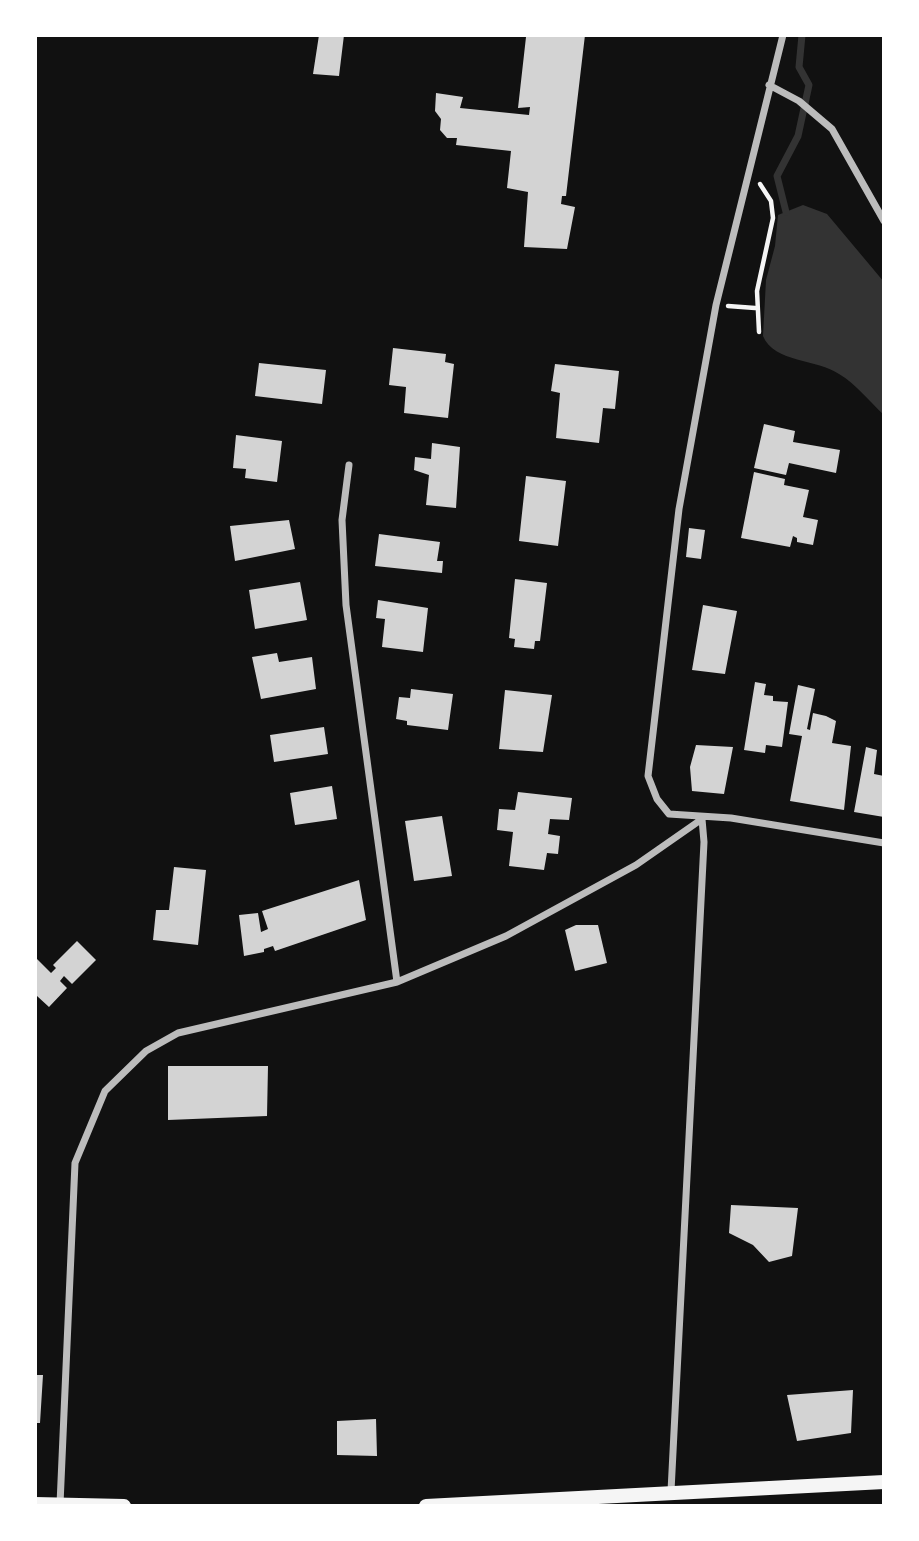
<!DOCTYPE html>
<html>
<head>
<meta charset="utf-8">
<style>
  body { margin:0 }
  #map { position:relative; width:919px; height:1541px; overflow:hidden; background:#111; font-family:Helvetica,sans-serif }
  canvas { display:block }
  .frame { position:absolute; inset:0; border:37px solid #fff; pointer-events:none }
</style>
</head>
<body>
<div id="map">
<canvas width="919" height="1541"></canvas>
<div class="frame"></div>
</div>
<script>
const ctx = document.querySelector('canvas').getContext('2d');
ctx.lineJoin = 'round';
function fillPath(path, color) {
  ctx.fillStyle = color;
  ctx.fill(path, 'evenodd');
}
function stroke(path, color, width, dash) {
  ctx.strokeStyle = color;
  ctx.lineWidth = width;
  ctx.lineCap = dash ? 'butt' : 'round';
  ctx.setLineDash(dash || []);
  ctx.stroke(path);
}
fillPath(new Path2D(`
  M 803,205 L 827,214 L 884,282 L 884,415 C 870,402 856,384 839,374 C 818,359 774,363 763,336 L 766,280 L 775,246 L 778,215 Z`), '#333');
stroke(new Path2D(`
  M 786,212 L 777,176 L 798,136 L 809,85 L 799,67 L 802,35`), '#333', 7);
fillPath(new Path2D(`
  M 319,35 L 344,35 L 339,76 L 313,74 Z
  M 520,35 L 585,35 L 566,196 L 562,196 L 561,204 L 575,207 L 567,249 L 524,247 L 528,192 L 507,188 L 511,151 L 456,145 L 457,138 L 447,138 L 440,130 L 441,119 L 435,111 L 436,93 L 463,97 L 460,108 L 529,115 L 530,107 L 518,108 L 526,37 Z
  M 393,348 L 446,354 L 445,362 L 454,364 L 448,418 L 404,413 L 406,387 L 389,385 Z
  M 259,363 L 326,370 L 322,404 L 255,396 Z
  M 555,364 L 619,371 L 615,409 L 603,408 L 599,443 L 556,438 L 560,393 L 551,391 Z
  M 764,424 L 795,431 L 793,442 L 840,450 L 836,473 L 789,463 L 786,475 L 754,468 Z
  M 236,435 L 282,441 L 277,482 L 245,478 L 246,469 L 233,468 Z
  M 432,443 L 460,447 L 456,508 L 426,505 L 429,475 L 414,470 L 415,457 L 431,459 Z
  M 754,472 L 785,479 L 784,485 L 809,490 L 803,517 L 818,520 L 813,545 L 797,542 L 797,538 L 793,536 L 790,547 L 741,538 Z
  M 526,476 L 566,481 L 558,546 L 519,541 Z
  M 289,520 L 295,549 L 235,561 L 230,526 Z
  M 689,528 L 705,530 L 701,559 L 686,557 Z
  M 379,534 L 440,542 L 437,561 L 443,561 L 442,573 L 375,566 Z
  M 515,579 L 547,583 L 540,641 L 535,641 L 534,649 L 514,647 L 515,639 L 509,638 Z
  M 300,582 L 307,620 L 255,629 L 249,590 Z
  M 378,600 L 428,608 L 423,652 L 382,647 L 385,619 L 376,618 Z
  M 703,605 L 737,611 L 725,674 L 692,670 Z
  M 277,653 L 279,662 L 312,657 L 316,689 L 261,699 L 252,657 Z
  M 755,682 L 766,684 L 764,695 L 773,696 L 773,701 L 788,702 L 782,747 L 766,745 L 765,753 L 744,750 Z
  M 798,685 L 815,689 L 807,729 L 810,730 L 813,713 L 826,716 L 836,721 L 832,743 L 851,746 L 844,810 L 790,801 L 802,736 L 789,734 Z
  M 411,689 L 453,694 L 448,730 L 407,725 L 407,721 L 396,719 L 399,697 L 410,698 Z
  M 505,690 L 552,695 L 543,752 L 499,749 Z
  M 324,727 L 328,754 L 274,762 L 270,735 Z
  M 696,745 L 733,747 L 724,794 L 692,791 L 690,767 Z
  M 866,747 L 877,750 L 874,774 L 884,776 L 884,817 L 854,812 Z
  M 332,786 L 337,819 L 295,825 L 290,793 Z
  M 518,792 L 572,798 L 569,820 L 550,819 L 548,834 L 560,836 L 558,854 L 547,853 L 544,870 L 509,866 L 513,832 L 497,830 L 499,809 L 515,810 Z
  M 442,816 L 452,876 L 414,881 L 405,821 Z
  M 174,867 L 206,870 L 198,945 L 153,940 L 156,910 L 169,910 Z
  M 359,880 L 366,920 L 275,951 L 273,946 L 264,949 L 264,952 L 244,956 L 239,915 L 258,913 L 261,932 L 268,929 L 262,911 Z
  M 576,925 L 598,925 L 607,963 L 575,971 L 565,930 Z
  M 77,941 L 96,960 L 72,984 L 64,976 L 60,981 L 67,988 L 49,1007 L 37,996 L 35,998 L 35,957 L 51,973 L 56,968 L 53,965 Z
  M 168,1066 L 268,1066 L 267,1116 L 168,1120 Z
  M 731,1205 L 798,1208 L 792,1256 L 769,1262 L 753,1245 L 729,1233 Z
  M 35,1375 L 43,1375 L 40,1423 L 35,1423 Z
  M 853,1390 L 851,1433 L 797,1441 L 787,1395 Z
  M 376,1419 L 377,1456 L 337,1455 L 337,1421 Z`), '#d3d3d3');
stroke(new Path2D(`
  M 728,306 L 755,308
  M 759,332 L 757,291 L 773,218 L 771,201 L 760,184`), '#f5f5f5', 4.5);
stroke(new Path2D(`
  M 783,35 L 716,305 L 679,509 L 648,776 L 657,799 L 669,814 L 731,818 L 884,843
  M 769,85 L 799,101 L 832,129 L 884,221
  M 349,465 L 342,520 L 346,605 L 397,982
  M 671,1491 L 704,842 L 702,819
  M 60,1504 L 75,1163 L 105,1091 L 146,1051 L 178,1033 L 397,982 L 506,936 L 636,865 L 702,819`), '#bcbcbc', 7);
stroke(new Path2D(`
  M 35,1504 L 124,1506
  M 426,1506 L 884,1482`), '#f5f5f5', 14);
</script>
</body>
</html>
